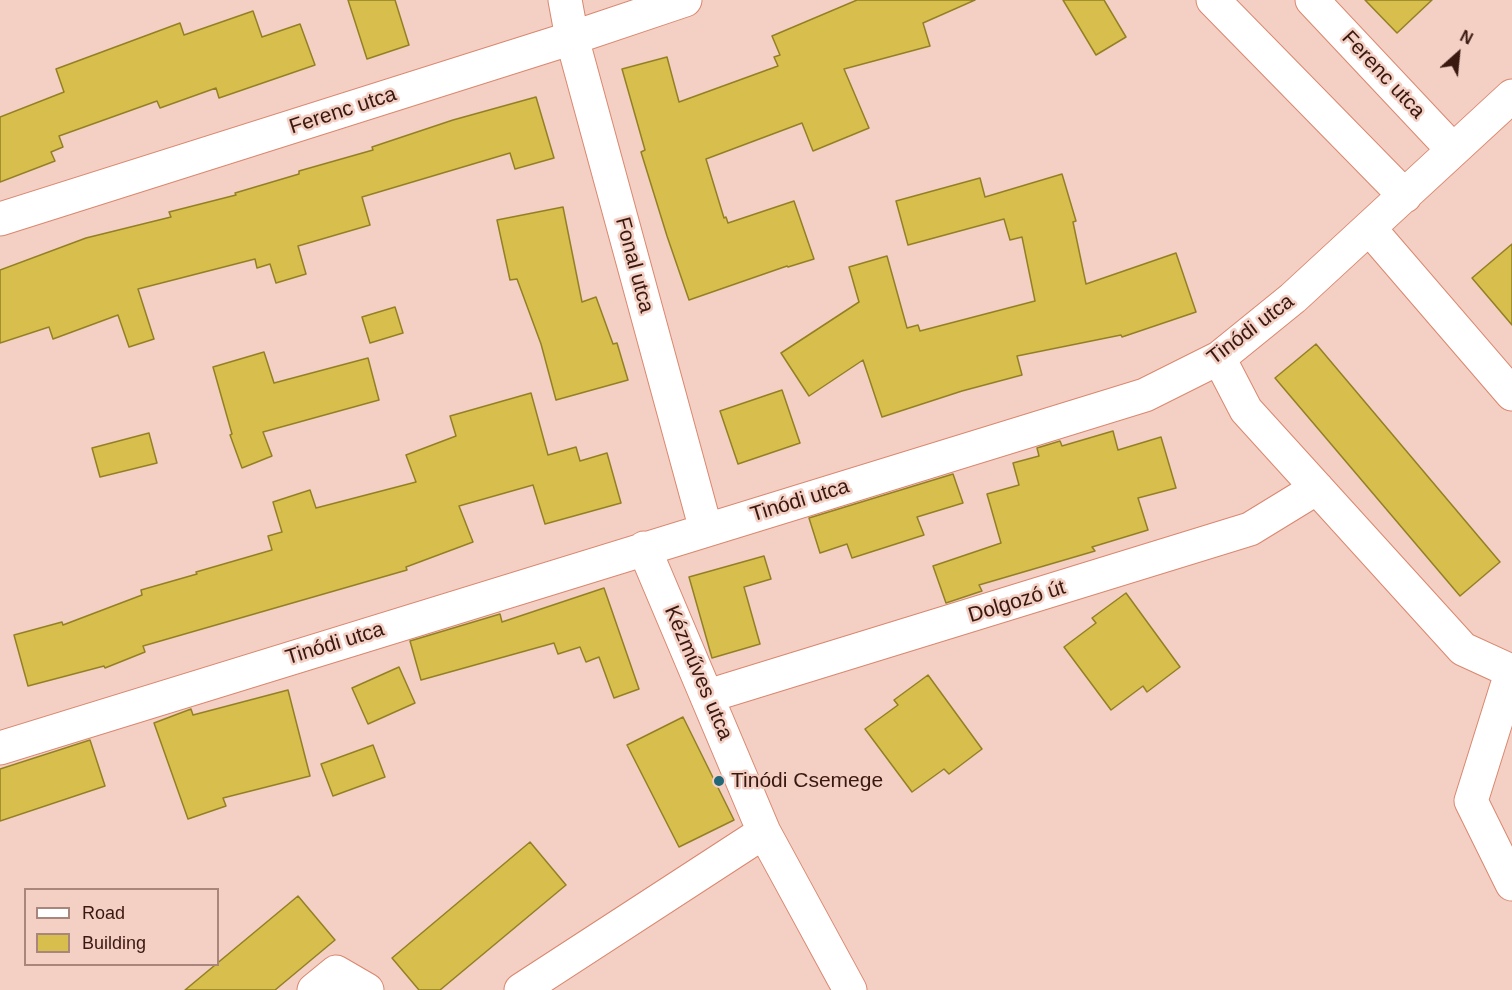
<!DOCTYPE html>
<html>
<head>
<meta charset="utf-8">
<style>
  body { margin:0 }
  #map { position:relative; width:1512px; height:990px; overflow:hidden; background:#f3cfc4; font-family:Arial,sans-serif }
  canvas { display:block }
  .legend { position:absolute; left:24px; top:888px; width:195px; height:78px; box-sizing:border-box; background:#f3cfc4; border:2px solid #a9867c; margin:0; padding:8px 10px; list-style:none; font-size:18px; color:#39180f }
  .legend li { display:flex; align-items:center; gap:12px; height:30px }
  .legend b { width:30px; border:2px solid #a9867c }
  .north { position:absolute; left:1428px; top:24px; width:60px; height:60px; -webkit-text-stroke:4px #f3cfc4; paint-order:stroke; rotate:27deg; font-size:16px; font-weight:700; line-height:24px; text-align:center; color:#39180f }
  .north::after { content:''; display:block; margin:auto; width:21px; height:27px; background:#39180f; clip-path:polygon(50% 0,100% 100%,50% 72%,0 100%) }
</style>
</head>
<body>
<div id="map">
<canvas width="1512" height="990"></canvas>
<ul class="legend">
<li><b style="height:8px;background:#fff"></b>Road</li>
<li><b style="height:16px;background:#d7be4d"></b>Building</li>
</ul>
<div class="north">N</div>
</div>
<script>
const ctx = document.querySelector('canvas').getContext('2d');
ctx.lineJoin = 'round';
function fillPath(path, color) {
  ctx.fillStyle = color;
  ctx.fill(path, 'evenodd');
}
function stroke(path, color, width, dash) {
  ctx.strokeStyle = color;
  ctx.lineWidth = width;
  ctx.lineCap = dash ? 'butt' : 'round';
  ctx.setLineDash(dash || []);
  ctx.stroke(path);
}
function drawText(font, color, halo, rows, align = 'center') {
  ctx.font = font + ' Arial,sans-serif';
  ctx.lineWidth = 5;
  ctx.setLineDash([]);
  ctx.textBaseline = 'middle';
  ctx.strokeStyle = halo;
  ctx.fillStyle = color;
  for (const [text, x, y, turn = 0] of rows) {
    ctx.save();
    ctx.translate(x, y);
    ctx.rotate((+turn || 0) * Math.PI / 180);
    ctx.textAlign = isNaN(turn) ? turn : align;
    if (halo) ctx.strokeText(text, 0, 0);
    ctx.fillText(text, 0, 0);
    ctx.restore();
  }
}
const building = new Path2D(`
  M 348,0 L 395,0 L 409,45 L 367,59 Z
  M 857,0 L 975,0 L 923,23 L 930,46 L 844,69 L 869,128 L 813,151 L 802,123 L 706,159 L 724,218 L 726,217 L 728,223 L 794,201 L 814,259 L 788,267 L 787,266 L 689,300 L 667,236 L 641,152 L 645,150 L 622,69 L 667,57 L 679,102 L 778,66 L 774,57 L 780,55 L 772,36 Z
  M 1063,0 L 1104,0 L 1126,37 L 1096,55 Z
  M 1365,0 L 1432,0 L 1397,33 Z
  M 253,11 L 262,37 L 300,24 L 315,65 L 219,98 L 216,88 L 160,108 L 157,101 L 59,136 L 63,147 L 51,152 L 55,161 L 0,182 L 0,117 L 64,92 L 56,69 L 180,23 L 184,35 Z
  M 536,97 L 554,158 L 515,169 L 510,153 L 362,197 L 370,225 L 298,246 L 306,274 L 276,283 L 270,264 L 257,268 L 255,259 L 138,289 L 154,339 L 129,347 L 118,315 L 53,339 L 49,327 L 0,343 L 0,270 L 86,238 L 171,217 L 169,212 L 236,195 L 235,193 L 299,174 L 299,171 L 373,150 L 372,147 L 453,120 Z
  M 1062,174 L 1076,221 L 1073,222 L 1086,284 L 1176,253 L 1196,312 L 1122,337 L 1121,335 L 1017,356 L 1022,375 L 962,391 L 882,417 L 863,360 L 809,396 L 781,353 L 859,302 L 849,267 L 887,256 L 907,328 L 918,325 L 920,331 L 1035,301 L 1022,237 L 1010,240 L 1004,219 L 908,245 L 896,201 L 980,178 L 985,197 Z
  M 563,207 L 582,302 L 596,297 L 613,344 L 617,343 L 628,380 L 556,400 L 541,344 L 517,279 L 510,280 L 497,220 Z
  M 1512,244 L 1512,325 L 1472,278 Z
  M 395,307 L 403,333 L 370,343 L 362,317 Z
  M 1316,344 L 1500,562 L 1460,596 L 1275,378 Z
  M 264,352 L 274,383 L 368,358 L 379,400 L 263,432 L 272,456 L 242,468 L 230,435 L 232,434 L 213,367 Z
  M 782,390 L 800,443 L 738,464 L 720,411 Z
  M 531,393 L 548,455 L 576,447 L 580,461 L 607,453 L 621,503 L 545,524 L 533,485 L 459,506 L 473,542 L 406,567 L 407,570 L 143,646 L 145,652 L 105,668 L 104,666 L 28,686 L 14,635 L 62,622 L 63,625 L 142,595 L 141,590 L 197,574 L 196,572 L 272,550 L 268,536 L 282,532 L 273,502 L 310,490 L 316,508 L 416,482 L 406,455 L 456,436 L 450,416 Z
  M 1113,431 L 1118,450 L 1161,437 L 1176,488 L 1138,498 L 1148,530 L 1092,547 L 1095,551 L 979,585 L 982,591 L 946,603 L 933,566 L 1001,543 L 987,494 L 1019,485 L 1013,463 L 1039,456 L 1037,448 L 1060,441 L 1062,446 Z
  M 149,433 L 157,463 L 100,477 L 92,448 Z
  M 953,474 L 963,503 L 917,517 L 924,535 L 852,558 L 847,544 L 820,553 L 809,518 Z
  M 764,556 L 771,579 L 744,587 L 760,644 L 712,658 L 689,577 Z
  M 604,588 L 639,689 L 614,698 L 599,657 L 586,662 L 580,647 L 558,654 L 554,643 L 421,680 L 410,641 L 500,614 L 502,622 Z
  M 1126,593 L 1180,667 L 1147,692 L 1143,686 L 1111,710 L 1064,647 L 1096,623 L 1092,618 Z
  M 399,667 L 415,703 L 368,724 L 352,688 Z
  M 928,675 L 982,749 L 949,774 L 944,769 L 912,792 L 865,729 L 898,705 L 894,700 Z
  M 288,690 L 310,776 L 223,798 L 226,806 L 188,819 L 154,723 L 191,709 L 193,715 Z
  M 683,717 L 734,820 L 679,847 L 627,745 Z
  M 90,740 L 105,786 L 0,821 L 0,769 Z
  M 373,745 L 385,777 L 333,796 L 321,764 Z
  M 530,842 L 566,885 L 440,990 L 419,990 L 392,958 Z
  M 298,896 L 335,940 L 275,990 L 185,990 Z`);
fillPath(building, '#d7be4d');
stroke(building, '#938025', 1.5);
const minor = new Path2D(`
  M 565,0 L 572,38 L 706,530
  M 1213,0 L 1405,196
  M 1312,0 L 1453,150
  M 0,219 L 572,38 L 685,0
  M 1369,228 L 1512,394
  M 1219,358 L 1246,410 L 1463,649 L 1511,671
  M 644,548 L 764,832 L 850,990
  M 1512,670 L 1471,801 L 1512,884
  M 708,696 L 1250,529 L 1317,488
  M 0,748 L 1145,395 L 1219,358 L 1293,298 L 1512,96
  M 314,990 L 336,972 L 367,990
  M 521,990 L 764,832`);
stroke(minor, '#da876e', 35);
stroke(minor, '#fff', 33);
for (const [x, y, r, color] of [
  [719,781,6,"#216777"]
]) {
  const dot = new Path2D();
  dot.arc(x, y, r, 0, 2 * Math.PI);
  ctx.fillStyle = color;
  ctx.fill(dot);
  stroke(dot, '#f3cfc4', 2);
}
drawText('21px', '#39180f', '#f3cfc4', [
  ["Ferenc utca",1383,75,47],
  ["Ferenc utca",343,111,-18],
  ["Fonal utca",634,265,75],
  ["Tinódi utca",1251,330,-37],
  ["Tinódi utca",800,501,-17],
  ["Dolgozó út",1017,602,-17],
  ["Tinódi utca",335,644,-17],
  ["Kézműves utca",698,673,67]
]);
drawText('21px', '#39180f', '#f3cfc4', [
  ["Tinódi Csemege",731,781]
], 'left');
</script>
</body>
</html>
